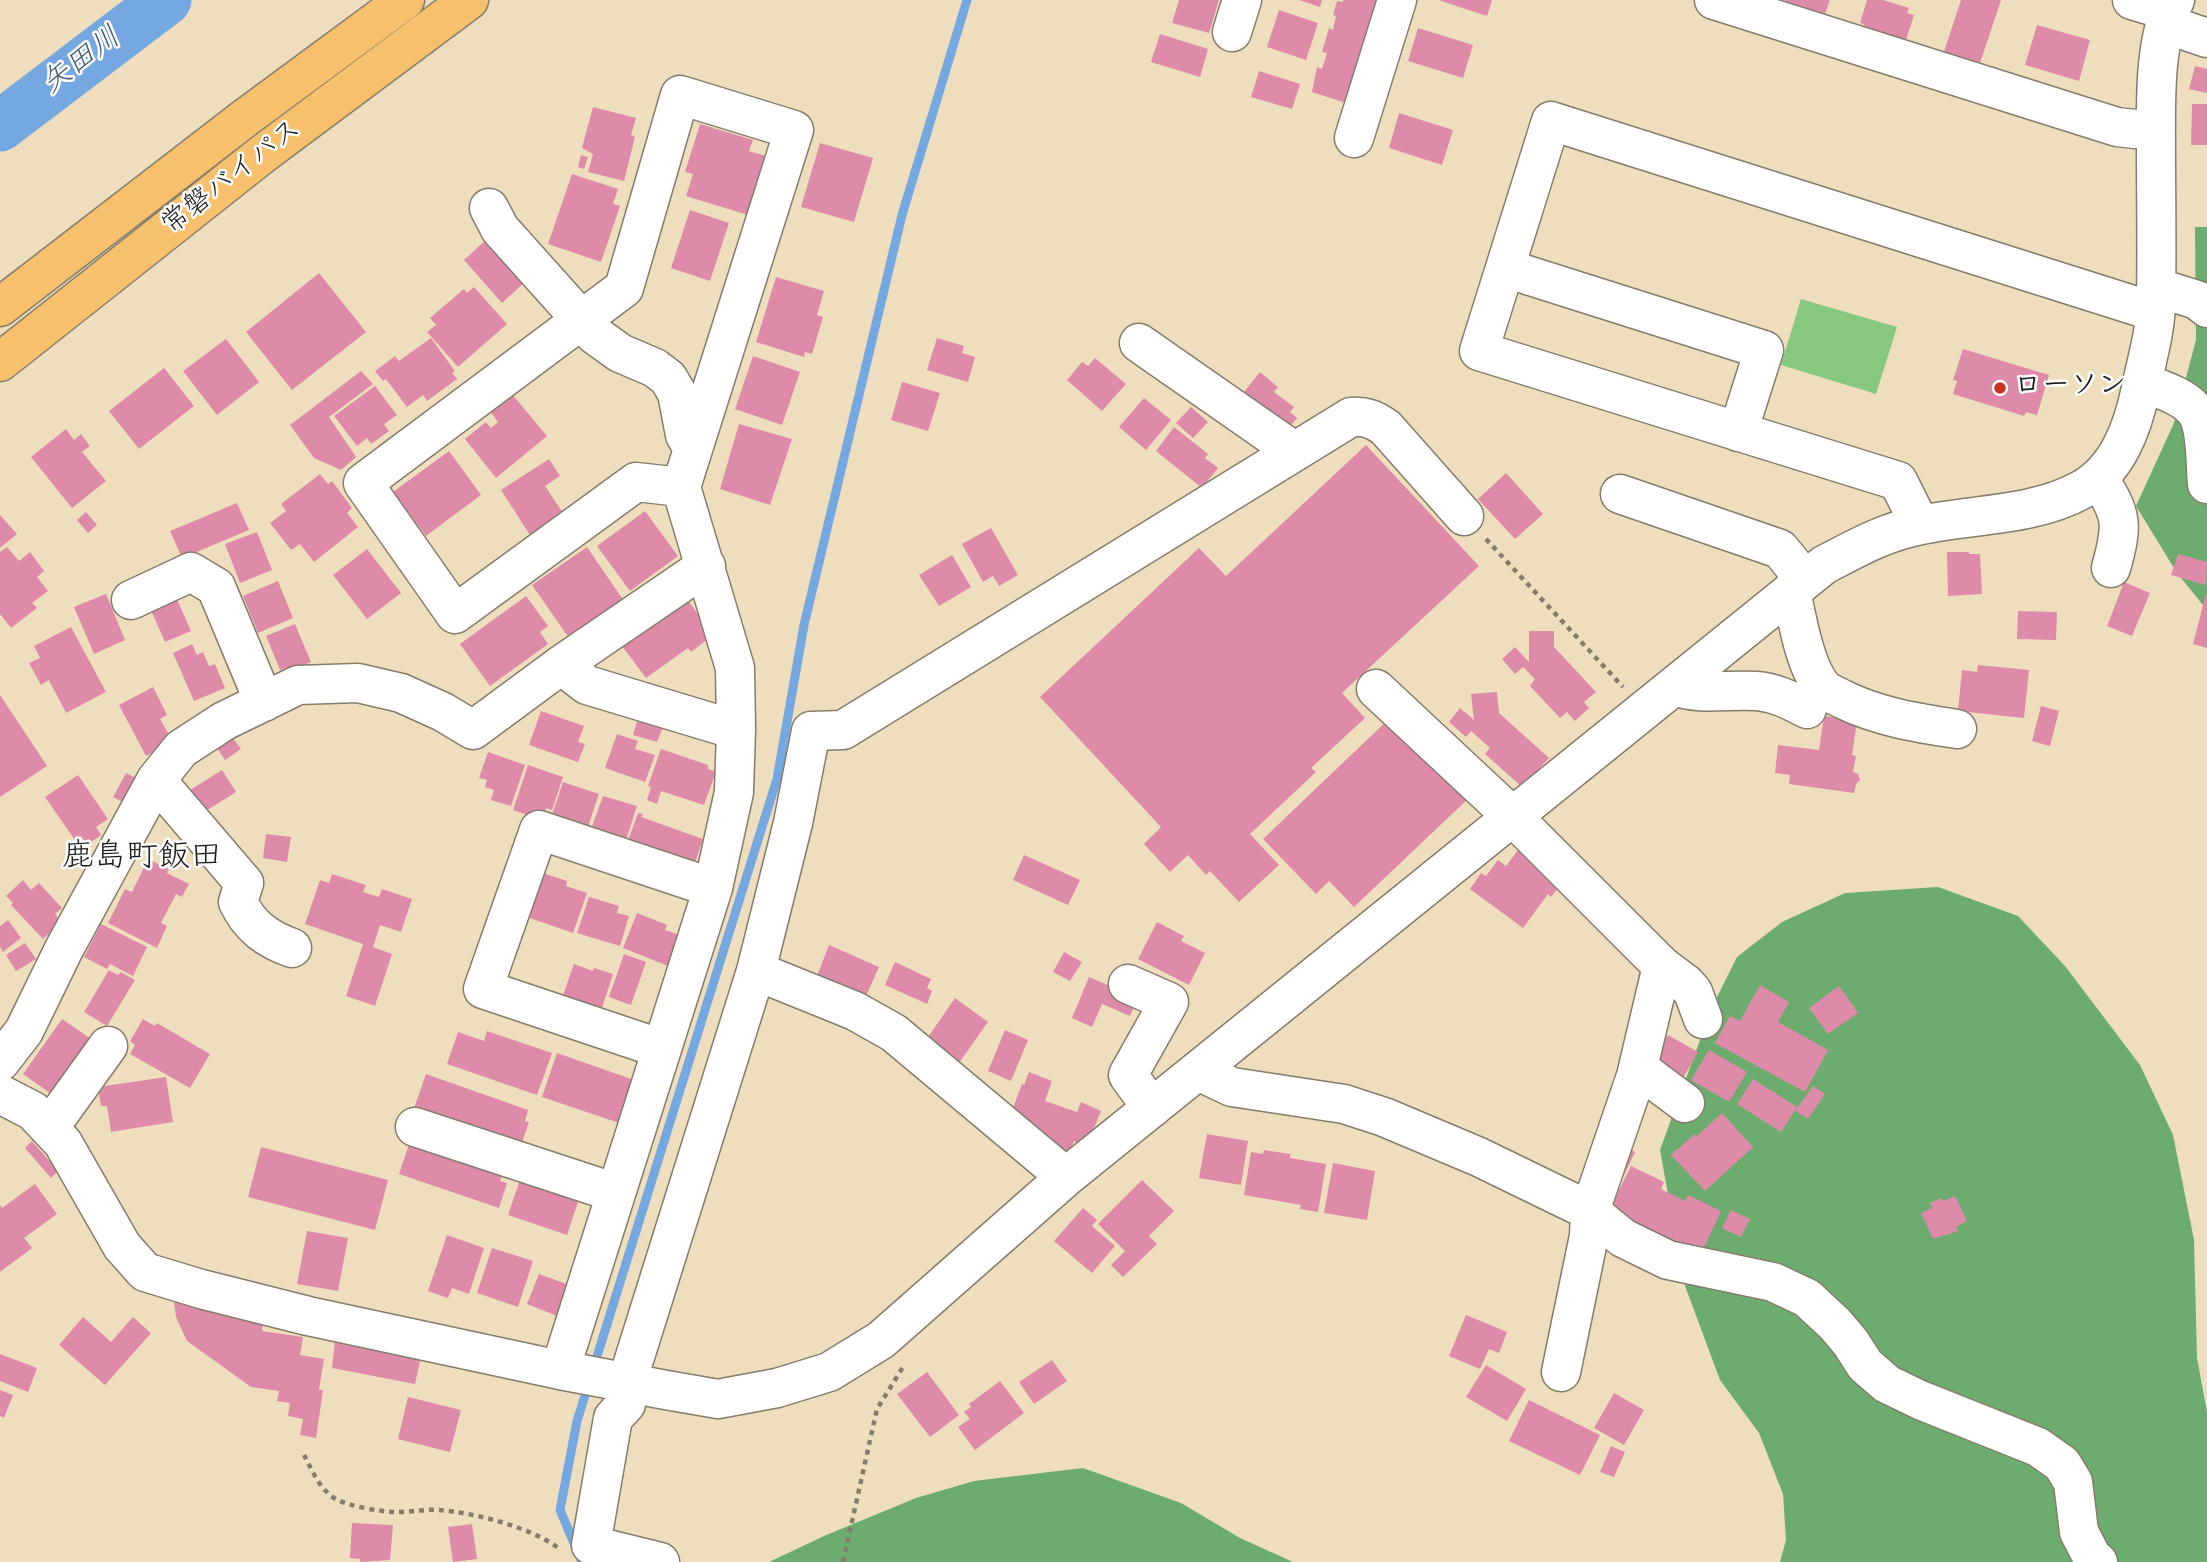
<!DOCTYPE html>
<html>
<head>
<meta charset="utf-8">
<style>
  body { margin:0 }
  canvas { display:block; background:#eedebd }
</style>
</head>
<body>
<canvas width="2207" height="1562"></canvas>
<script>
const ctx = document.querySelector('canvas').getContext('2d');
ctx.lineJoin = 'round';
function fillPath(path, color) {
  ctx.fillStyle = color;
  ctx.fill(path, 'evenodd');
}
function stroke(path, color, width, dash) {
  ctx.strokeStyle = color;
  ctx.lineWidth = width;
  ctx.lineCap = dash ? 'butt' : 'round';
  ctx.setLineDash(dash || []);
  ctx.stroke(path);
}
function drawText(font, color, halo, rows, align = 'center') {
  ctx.font = font + ' "Indie Flower","Klee One",sans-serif';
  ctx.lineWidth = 5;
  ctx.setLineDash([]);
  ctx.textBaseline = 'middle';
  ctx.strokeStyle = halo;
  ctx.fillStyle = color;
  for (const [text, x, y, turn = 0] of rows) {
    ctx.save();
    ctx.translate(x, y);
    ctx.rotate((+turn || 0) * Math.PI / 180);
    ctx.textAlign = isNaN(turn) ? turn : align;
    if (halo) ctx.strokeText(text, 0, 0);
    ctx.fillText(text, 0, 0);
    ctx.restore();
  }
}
fillPath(new Path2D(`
  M 1801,299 L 1897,327 L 1876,394 L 1781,365 Z`), '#86c880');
fillPath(new Path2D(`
  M 2195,227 L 2207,227 L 2207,610 L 2177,573 L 2136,506 L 2174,423 L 2196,340 Z
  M 1938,887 L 2018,916 L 2065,966 L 2140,1065 L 2173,1135 L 2194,1240 L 2197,1358 L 2207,1412 L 2207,1562 L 1780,1562 L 1786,1540 L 1783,1494 L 1759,1433 L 1720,1380 L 1684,1283 L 1660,1150 L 1712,1007 L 1737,957 L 1782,922 L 1845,893 Z
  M 1083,1468 L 1181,1503 L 1240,1538 L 1293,1562 L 769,1562 L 824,1536 L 916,1498 L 974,1481 Z`), '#6cac6e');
stroke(new Path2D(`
  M 594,1366 L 777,779 L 804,625 L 902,215 L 967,0
  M 582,1562 L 560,1510 L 577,1421 L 588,1386`), '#75a7e1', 9);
stroke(new Path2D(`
  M 0,126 L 166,0`), '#75a7e1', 51);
fillPath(new Path2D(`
  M 1179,0 L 1219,0 L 1209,33 L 1172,23 Z
  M 1299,0 L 1322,0 L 1320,7 Z
  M 1343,0 L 1381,0 L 1349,104 L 1312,92 L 1317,67 L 1322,69 L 1327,53 L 1322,52 L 1329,28 L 1333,30 L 1336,16 L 1333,15 L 1337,1 L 1343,2 Z
  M 1438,0 L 1492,0 L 1487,16 Z
  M 1785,0 L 1830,0 L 1823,20 L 1783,7 Z
  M 1867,0 L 1883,0 L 1909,8 L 1907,13 L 1914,15 L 1905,43 L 1863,30 L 1864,24 L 1860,23 Z
  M 1961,0 L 2001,0 L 1979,66 L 1943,55 Z
  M 1279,10 L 1318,23 L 1306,60 L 1267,47 Z
  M 2037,25 L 2090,40 L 2079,81 L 2025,65 Z
  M 1418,28 L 1473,45 L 1463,78 L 1408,61 Z
  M 1160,34 L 1208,49 L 1200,77 L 1151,62 Z
  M 2195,66 L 2207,69 L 2207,93 L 2189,89 Z
  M 1259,71 L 1300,84 L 1292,109 L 1251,97 Z
  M 2192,104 L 2207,104 L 2207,145 L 2191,145 Z
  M 593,107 L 636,118 L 631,135 L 635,137 L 624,181 L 588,172 L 593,154 L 582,148 Z
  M 1399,113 L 1453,130 L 1442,165 L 1389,148 Z
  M 700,124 L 753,140 L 749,151 L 769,157 L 751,216 L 686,196 L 693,174 L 685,172 Z
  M 820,143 L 873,158 L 854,222 L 801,207 Z
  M 581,155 L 588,157 L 584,169 L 578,167 Z
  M 572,174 L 618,189 L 613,204 L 620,206 L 601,262 L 548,244 Z
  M 690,210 L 729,223 L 710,281 L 671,268 Z
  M 487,239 L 525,282 L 502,303 L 464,260 Z
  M 319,273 L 366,332 L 292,390 L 246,332 Z
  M 776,277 L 824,291 L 817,315 L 823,317 L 812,354 L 805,352 L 804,357 L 756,342 Z
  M 474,287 L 507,324 L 458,367 L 427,332 L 436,325 L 430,318 L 464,289 L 467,293 Z
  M 431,338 L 455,371 L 452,373 L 457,379 L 427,401 L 423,395 L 407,407 L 386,379 L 383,381 L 375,371 L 395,356 L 399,361 Z
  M 937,338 L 964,346 L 962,353 L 975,357 L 968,382 L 927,370 Z
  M 226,339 L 259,382 L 217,415 L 183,371 Z
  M 1963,349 L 2049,375 L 2037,415 L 2026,412 L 2024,416 L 1953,394 L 1957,381 L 1953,380 Z
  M 753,356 L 800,372 L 782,425 L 735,409 Z
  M 1095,358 L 1126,384 L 1102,411 L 1067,380 L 1082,362 L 1088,366 Z
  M 164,368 L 194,406 L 139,449 L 109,411 Z
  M 361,371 L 373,384 L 329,417 L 356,457 L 341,470 L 314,458 L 290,425 Z
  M 1260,372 L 1278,387 L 1274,392 L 1294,407 L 1290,412 L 1297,418 L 1288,428 L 1244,392 Z
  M 902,382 L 940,393 L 928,431 L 891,420 Z
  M 375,386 L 397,415 L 384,424 L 389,431 L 371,444 L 367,438 L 357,446 L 334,416 Z
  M 511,393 L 547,436 L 496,478 L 465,439 L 486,422 L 491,428 L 498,422 L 490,411 Z
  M 1144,398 L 1171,420 L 1146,450 L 1119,427 Z
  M 1191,407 L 1208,422 L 1193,438 L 1176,423 Z
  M 739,424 L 792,439 L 770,505 L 720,489 Z
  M 1174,427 L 1208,454 L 1205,458 L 1218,468 L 1202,488 L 1156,451 Z
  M 66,429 L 74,440 L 81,434 L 90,446 L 82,452 L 106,481 L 72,508 L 31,457 Z
  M 1366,445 L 1479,566 L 1342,693 L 1365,718 L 1311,768 L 1316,772 L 1250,834 L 1279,865 L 1239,902 L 1210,871 L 1206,875 L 1188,855 L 1170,872 L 1144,844 L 1161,827 L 1040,697 L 1199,548 L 1226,576 Z
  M 449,451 L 481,495 L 426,536 L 393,492 Z
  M 549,459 L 560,476 L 545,486 L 563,513 L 530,535 L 501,490 Z
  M 1506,473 L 1543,514 L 1515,539 L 1478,499 Z
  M 320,474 L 328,484 L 332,481 L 352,508 L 347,513 L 358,527 L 314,562 L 300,544 L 291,550 L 270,523 L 286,511 L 281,504 Z
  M 237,503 L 249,530 L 182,558 L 170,531 Z
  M 645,511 L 678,556 L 630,591 L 597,546 Z
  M 86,512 L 97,525 L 88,533 L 77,520 Z
  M 0,515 L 17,534 L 0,548 Z
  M 991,528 L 1018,575 L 999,586 L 993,576 L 983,582 L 962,544 Z
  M 257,532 L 272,570 L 240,583 L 225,544 Z
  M 7,547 L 19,561 L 30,552 L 44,571 L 37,577 L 48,591 L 32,603 L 37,608 L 11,628 L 0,614 L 0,552 Z
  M 587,547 L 624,601 L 569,638 L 532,585 Z
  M 367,549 L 401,593 L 367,619 L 333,575 Z
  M 1947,552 L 1969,552 L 1969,554 L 1980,554 L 1982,594 L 1948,596 Z
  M 2178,554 L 2207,562 L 2206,585 L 2171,575 Z
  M 952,555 L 971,587 L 939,606 L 919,575 Z
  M 278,581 L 293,618 L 258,633 L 243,596 Z
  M 2124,582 L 2150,593 L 2132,636 L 2107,626 Z
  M 106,594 L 125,640 L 94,654 L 74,607 Z
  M 2206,594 L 2207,594 L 2207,648 L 2193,644 Z
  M 526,596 L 548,626 L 540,632 L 548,644 L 490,686 L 460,644 Z
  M 176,597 L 191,631 L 165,642 L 150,608 Z
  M 687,599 L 713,635 L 691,652 L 688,648 L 646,678 L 619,642 Z
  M 2018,611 L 2057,612 L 2056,640 L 2017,639 Z
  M 295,624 L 311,662 L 288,672 L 286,668 L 280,670 L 266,636 Z
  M 71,627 L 106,692 L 66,713 L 49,680 L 41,685 L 29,663 L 40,658 L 34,646 Z
  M 1529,631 L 1554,631 L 1554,647 L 1596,692 L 1584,702 L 1589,708 L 1575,721 L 1567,712 L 1560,718 L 1530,686 L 1535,679 L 1523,667 L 1515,674 L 1502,659 L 1515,647 L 1529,662 Z
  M 192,644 L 197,655 L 203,652 L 209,666 L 215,664 L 225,688 L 194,701 L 173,653 Z
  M 1978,665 L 2029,670 L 2024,718 L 1958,711 L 1962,670 L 1977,672 Z
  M 153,687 L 167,715 L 160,719 L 173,742 L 146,756 L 119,705 Z
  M 1497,692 L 1499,713 L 1549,758 L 1522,787 L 1485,754 L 1490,748 L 1471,731 L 1466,737 L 1449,722 L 1460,708 L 1474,720 L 1471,694 Z
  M 0,695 L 47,766 L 0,797 Z
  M 2041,706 L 2059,711 L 2050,746 L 2032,741 Z
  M 541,711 L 584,726 L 578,742 L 585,744 L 578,762 L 529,745 Z
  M 1393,715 L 1471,796 L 1354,907 L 1329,881 L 1316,894 L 1263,839 Z
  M 1824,716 L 1857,721 L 1852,755 L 1856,756 L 1853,772 L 1858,774 L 1860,780 L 1856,784 L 1854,793 L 1789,784 L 1790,775 L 1775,773 L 1778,745 L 1819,750 Z
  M 638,718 L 663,727 L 657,742 L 633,735 Z
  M 230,734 L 241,749 L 225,760 L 215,745 Z
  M 617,734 L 638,741 L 635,749 L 655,755 L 645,782 L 605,768 Z
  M 661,749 L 708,765 L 708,769 L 716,772 L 704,805 L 661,791 L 657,804 L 647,800 L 651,787 L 648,786 Z
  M 488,752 L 525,765 L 511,806 L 491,800 L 494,790 L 485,787 L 487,780 L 479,778 Z
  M 528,765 L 563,777 L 552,810 L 546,808 L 542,820 L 513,810 Z
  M 222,770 L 236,792 L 201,814 L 187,792 Z
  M 126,773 L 144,782 L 131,806 L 113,797 Z
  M 78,775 L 108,819 L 96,827 L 101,835 L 87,845 L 81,836 L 75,840 L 45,797 Z
  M 563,782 L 599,794 L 586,833 L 552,815 Z
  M 603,796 L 637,806 L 624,846 L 589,835 Z
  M 638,813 L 643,814 L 641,817 L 703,839 L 692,872 L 625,849 Z
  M 266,834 L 291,837 L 287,862 L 263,858 Z
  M 1522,845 L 1561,884 L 1551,897 L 1548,894 L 1523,928 L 1470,889 L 1481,873 L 1486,876 L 1498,860 L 1506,866 Z
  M 1024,855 L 1080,880 L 1068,905 L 1013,880 Z
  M 148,859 L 169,869 L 167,873 L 189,884 L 182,897 L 176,894 L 161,923 L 167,926 L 157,948 L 108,923 L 125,889 L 132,892 Z
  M 540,872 L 567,881 L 566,886 L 587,893 L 573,933 L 524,916 Z
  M 332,874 L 366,885 L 363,892 L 379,897 L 382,889 L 412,899 L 401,932 L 380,925 L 373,947 L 392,954 L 375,1006 L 346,996 L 363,944 L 305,924 L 320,880 L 329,883 Z
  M 23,880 L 31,890 L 39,883 L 62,908 L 55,914 L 61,922 L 43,939 L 11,905 L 13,903 L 6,896 Z
  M 589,897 L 619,906 L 617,913 L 629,916 L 620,946 L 577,933 Z
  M 637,913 L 667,925 L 665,930 L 680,935 L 668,966 L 623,948 Z
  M 8,920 L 21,938 L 3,952 L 0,947 L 0,926 Z
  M 1157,922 L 1184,936 L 1181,941 L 1205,953 L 1189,985 L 1138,959 Z
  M 101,924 L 147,947 L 133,976 L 110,964 L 107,969 L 84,957 Z
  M 25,943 L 36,959 L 16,971 L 6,955 Z
  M 829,945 L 879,967 L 866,996 L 817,976 Z
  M 1064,952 L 1082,962 L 1070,981 L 1053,972 Z
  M 624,954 L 646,962 L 631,1005 L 609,997 Z
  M 895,962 L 931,979 L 927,988 L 932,991 L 927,1004 L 885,985 Z
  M 574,964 L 593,971 L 594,968 L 613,974 L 601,1011 L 562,998 Z
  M 109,970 L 118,975 L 121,972 L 135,980 L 107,1026 L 84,1012 Z
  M 1089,977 L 1138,998 L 1130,1016 L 1102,1004 L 1092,1027 L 1072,1018 Z
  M 1760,985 L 1789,1002 L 1778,1022 L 1828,1050 L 1805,1092 L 1715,1043 L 1730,1016 L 1740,1021 Z
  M 1839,986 L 1858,1013 L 1828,1034 L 1809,1008 Z
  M 955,998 L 988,1022 L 959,1063 L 926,1040 Z
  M 62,1019 L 97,1043 L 57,1098 L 23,1074 Z
  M 143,1019 L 155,1026 L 157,1023 L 210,1054 L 190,1088 L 130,1054 L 135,1045 L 130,1041 Z
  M 1005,1030 L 1028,1040 L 1011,1081 L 988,1071 Z
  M 487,1031 L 552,1053 L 537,1095 L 447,1064 L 458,1032 L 484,1041 Z
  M 1668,1035 L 1698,1052 L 1683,1078 L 1653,1060 Z
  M 1709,1050 L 1747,1072 L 1729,1102 L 1691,1080 Z
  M 557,1053 L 637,1081 L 622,1124 L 542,1097 Z
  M 1029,1072 L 1052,1081 L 1045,1101 L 1077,1112 L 1081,1102 L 1101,1111 L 1089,1140 L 1082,1145 L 1074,1141 L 1068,1156 L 1013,1108 L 1022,1084 L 1024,1085 Z
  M 426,1074 L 528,1110 L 525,1121 L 529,1122 L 519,1151 L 412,1114 Z
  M 166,1077 L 173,1122 L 111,1132 L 107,1106 L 101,1106 L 98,1087 Z
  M 1753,1079 L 1797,1107 L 1781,1132 L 1737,1104 Z
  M 1813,1086 L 1825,1094 L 1808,1119 L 1795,1111 Z
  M 1722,1113 L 1753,1147 L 1705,1191 L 1671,1155 L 1695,1134 L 1697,1136 Z
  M 1207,1134 L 1248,1141 L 1241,1185 L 1199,1178 Z
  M 411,1138 L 504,1169 L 500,1181 L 507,1183 L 499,1208 L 399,1174 Z
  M 32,1141 L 58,1171 L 51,1178 L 25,1148 Z
  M 261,1147 L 388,1180 L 375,1230 L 248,1197 Z
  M 1626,1148 L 1635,1152 L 1618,1188 Z
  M 1264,1150 L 1290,1154 L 1290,1158 L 1326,1164 L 1318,1212 L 1300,1209 L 1301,1205 L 1244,1195 L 1251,1152 L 1263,1154 Z
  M 1333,1163 L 1375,1171 L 1367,1220 L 1324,1213 Z
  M 1631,1166 L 1664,1182 L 1661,1189 L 1685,1201 L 1688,1195 L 1721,1211 L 1703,1250 L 1662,1241 L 1610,1208 Z
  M 522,1174 L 580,1196 L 567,1235 L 508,1215 Z
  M 1142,1180 L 1174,1211 L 1149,1236 L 1157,1244 L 1123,1277 L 1111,1265 L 1125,1251 L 1098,1224 Z
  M 35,1184 L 57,1214 L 24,1238 L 32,1248 L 0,1272 L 0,1205 L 2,1208 Z
  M 1955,1196 L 1967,1221 L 1956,1227 L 1958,1231 L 1933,1239 L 1921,1213 L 1932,1208 L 1930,1203 L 1941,1198 L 1943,1201 Z
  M 1083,1208 L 1097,1220 L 1092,1226 L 1115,1246 L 1092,1273 L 1054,1241 Z
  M 1731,1210 L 1750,1219 L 1741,1237 L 1722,1228 Z
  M 307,1231 L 348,1238 L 338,1291 L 297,1284 Z
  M 447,1235 L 484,1248 L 469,1294 L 452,1288 L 448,1298 L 428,1291 Z
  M 492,1248 L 533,1261 L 518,1307 L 477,1293 Z
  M 539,1274 L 572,1286 L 560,1317 L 527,1304 Z
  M 174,1302 L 263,1324 L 262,1331 L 303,1337 L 300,1355 L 324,1359 L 319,1390 L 323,1390 L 316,1438 L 300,1435 L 303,1419 L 288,1416 L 290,1403 L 277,1401 L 279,1391 L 251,1387 L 187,1341 L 176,1317 Z
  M 1466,1315 L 1507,1332 L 1499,1353 L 1489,1349 L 1480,1369 L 1449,1356 Z
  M 83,1317 L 111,1342 L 133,1317 L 151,1333 L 105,1385 L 59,1345 Z
  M 336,1330 L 423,1348 L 415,1384 L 332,1368 Z
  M 0,1354 L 37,1368 L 28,1392 L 0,1381 Z
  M 1052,1360 L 1067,1381 L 1034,1404 L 1019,1382 Z
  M 1486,1365 L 1526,1389 L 1507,1421 L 1466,1397 Z
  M 927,1372 L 959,1415 L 930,1437 L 897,1394 Z
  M 1000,1381 L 1024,1413 L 975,1450 L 958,1427 L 970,1419 L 964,1412 L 971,1407 L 969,1404 Z
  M 0,1390 L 13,1395 L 4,1418 L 0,1416 Z
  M 1614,1393 L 1644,1410 L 1624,1445 L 1594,1428 Z
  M 408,1397 L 461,1410 L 450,1452 L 398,1439 Z
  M 1529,1400 L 1600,1435 L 1580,1475 L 1509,1441 Z
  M 1611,1446 L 1625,1452 L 1614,1477 L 1600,1472 Z
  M 352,1523 L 393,1525 L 390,1560 L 360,1562 L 360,1559 L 350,1558 Z
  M 472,1524 L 477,1559 L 453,1562 L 448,1527 Z`), '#de8baa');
const minor = new Path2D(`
  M 1714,0 L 2117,127 L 2135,129 L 2156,127
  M 2132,0 L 2169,11
  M 2166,24 L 2207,38
  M 1232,32 L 1242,0
  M 1354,138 L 1397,0
  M 489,208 L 500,229 L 595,335 L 620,353 L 655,368 L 668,378 L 677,393 L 685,435 L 693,448
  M 1505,268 L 1764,350 L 1738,432
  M 2156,287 L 2197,300 L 2207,308
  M 1139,343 L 1294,451
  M 2142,382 C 2159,389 2185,396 2196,412 C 2207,428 2205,464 2207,484
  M 2098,478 C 2123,515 2123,525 2111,568
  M 1620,494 L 1780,549 L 1805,580
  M 1920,525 L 1898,481 L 1479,351 L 1551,121 L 2155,312
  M 1791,591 C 1797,618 1805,668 1823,688 C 1828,693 1837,696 1842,699 C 1879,717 1917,723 1957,729
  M 131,600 L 191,572 L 216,587 L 264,702
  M 561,665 L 587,685 L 736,730
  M 1675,686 C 1699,696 1729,689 1756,691 C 1774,692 1790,700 1807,709
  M 1376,689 L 1513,817 L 1662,966 L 1636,1076 L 1590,1211 L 1589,1236 L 1561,1372
  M 156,780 L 244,883 L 238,902 C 250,927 267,939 292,948
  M 1662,966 L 1686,984 L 1693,992 L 1703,1019
  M 756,971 L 855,1011 L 894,1033 L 1066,1177
  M 1128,984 L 1169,1002 L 1128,1075 L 1152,1108
  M 662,1049 L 483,989 L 539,830 L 713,888
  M 0,1062 L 24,1031 L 64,949 L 156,780 L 181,749 L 224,721 L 298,685 L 358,683 L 401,693 L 443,712 L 473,730 L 561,665 L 706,566
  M 1638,1068 L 1685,1103
  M 1198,1071 L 1232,1087 L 1344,1104 L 1384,1117 L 1479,1157 L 1590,1211 L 1623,1238 L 1668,1260 L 1773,1282 L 1807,1298 L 1835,1324 L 1851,1343 L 1865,1365 L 1887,1384 L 1920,1400 L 2038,1447 L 2062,1464 L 2073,1482 L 2079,1532 L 2092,1557 L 2098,1562
  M 0,1094 L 33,1111 L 63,1143 L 122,1246 L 145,1272 L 201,1289 L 308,1316 L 560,1370 L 666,1390 L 718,1399 L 777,1388 L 829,1372 L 881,1340 L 1066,1177 L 1824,565 C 1857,548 1884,532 1921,525 C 1973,514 2034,516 2081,490 C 2118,470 2133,427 2141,388 C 2147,359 2156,330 2156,300 C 2157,250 2156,200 2156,151 C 2156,106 2153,40 2175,0
  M 415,1127 L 616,1193
  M 49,1128 L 108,1046
  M 560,1370 L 713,888 L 734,792 L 736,730 L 735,668 L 681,487 L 794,130 L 680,95 L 624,288 L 363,483 L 455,614 L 636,482 L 681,487
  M 660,1562 L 591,1545 L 613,1418 L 626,1404 L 627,1382 L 756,971 L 793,823 L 811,731 L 843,730 L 1351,417 C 1365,416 1374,419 1386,428 L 1464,516`);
const highway = new Path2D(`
  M 0,307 L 245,118 L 405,0
  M 0,362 L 264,153 L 469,0`);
stroke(minor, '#857d6c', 41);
stroke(highway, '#857d6c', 41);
stroke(new Path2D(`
  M 1486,539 L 1623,687
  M 304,1455 C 312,1470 319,1488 334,1498 C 347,1506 381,1512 396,1512 C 411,1512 425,1509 439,1510 C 476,1513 530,1527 560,1549
  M 843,1562 L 877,1409 L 903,1367`), '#857d6c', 4.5, [5, 5]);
stroke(minor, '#fff', 38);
stroke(highway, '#f7c06c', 38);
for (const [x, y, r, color] of [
  [2000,388,7,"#c8321e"]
]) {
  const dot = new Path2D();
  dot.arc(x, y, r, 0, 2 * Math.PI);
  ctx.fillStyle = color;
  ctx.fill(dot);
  stroke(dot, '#fff', 2.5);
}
drawText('28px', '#1c1c1c', '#fff', [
  ["常磐バイパス",233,179,-38]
]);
drawText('bold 28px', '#1c1c1c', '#fff', [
  ["ローソン",2014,388]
], 'left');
drawText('italic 30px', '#445b75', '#fff', [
  ["矢田川",83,63,-37]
]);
drawText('32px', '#1c1c1c', '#fff', [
  ["鹿島町飯田",142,860]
]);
</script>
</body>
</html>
